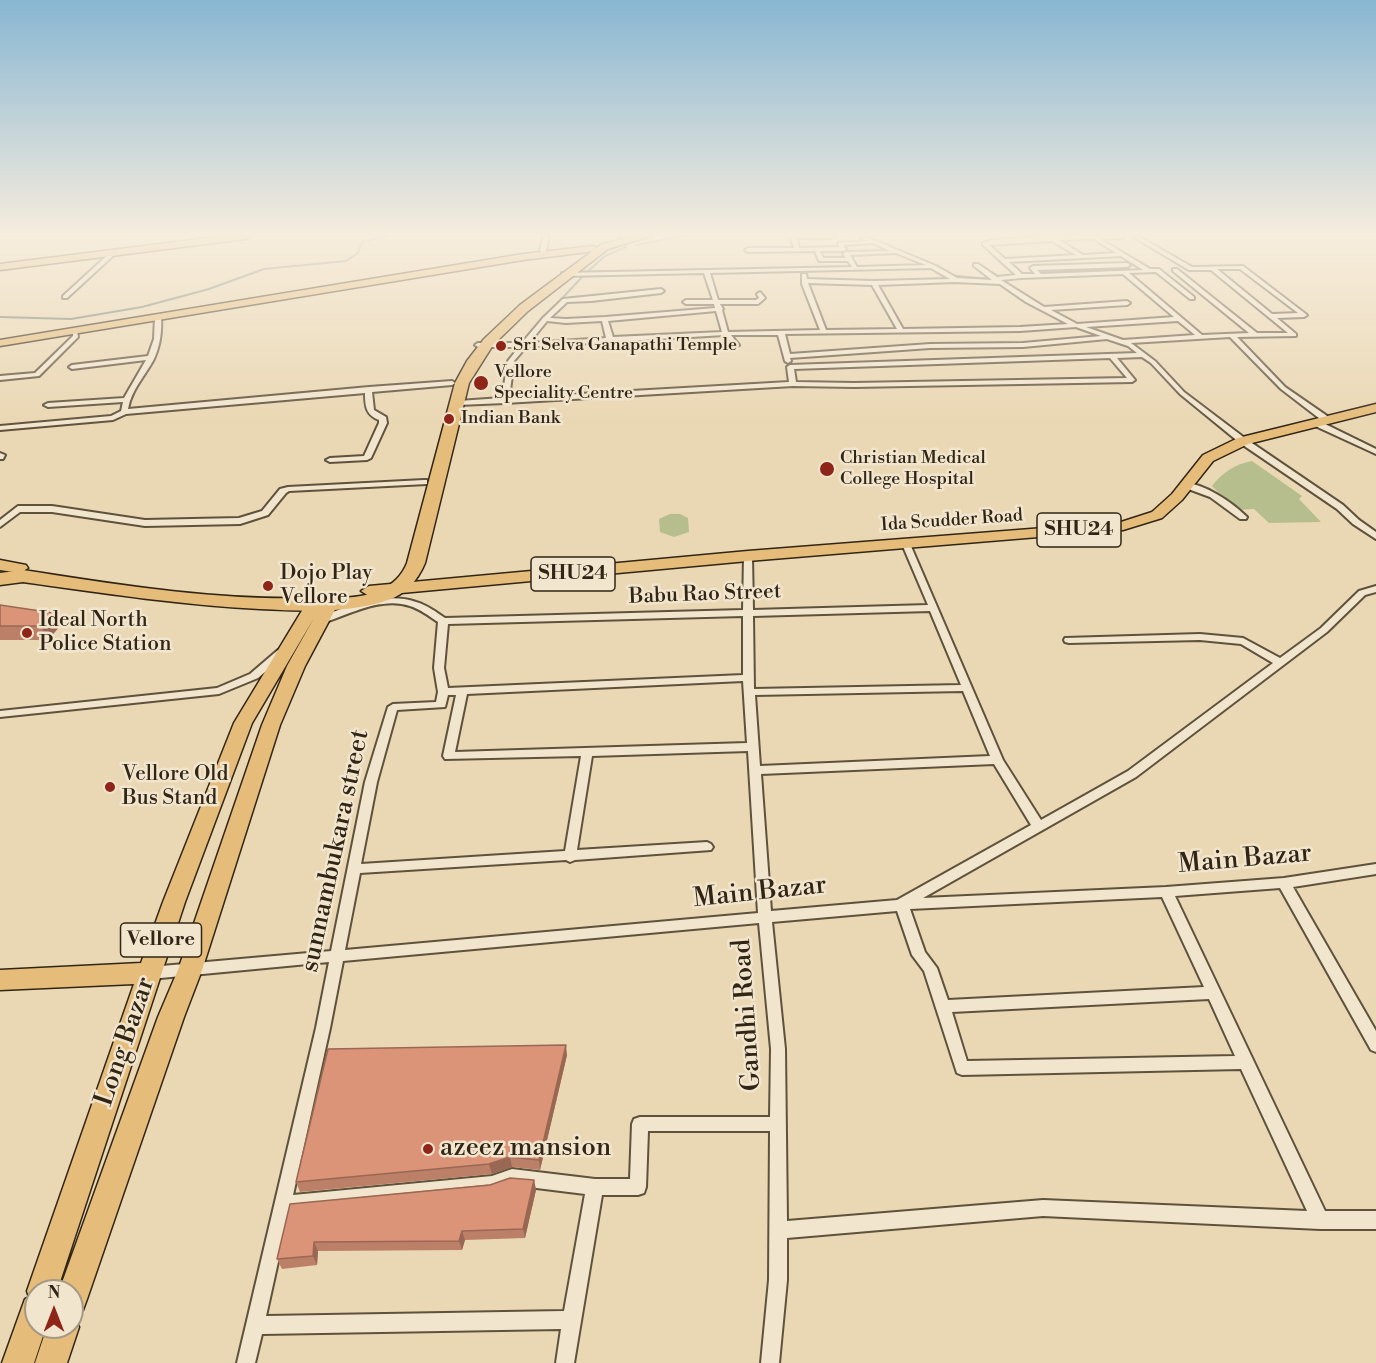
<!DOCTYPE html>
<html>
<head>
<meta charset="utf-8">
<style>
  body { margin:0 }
  #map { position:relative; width:1376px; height:1363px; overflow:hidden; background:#ead7b3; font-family:"Libre Bodoni",serif }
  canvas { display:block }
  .north { position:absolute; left:24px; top:1279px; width:60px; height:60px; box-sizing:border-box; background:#f1e5ce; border:2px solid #a49984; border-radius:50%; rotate:0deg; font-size:16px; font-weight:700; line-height:24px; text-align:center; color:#312616 }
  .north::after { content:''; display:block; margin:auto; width:21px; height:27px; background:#8f2418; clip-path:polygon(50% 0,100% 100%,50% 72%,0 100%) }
</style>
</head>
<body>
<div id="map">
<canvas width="1376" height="1363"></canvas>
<div class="north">N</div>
</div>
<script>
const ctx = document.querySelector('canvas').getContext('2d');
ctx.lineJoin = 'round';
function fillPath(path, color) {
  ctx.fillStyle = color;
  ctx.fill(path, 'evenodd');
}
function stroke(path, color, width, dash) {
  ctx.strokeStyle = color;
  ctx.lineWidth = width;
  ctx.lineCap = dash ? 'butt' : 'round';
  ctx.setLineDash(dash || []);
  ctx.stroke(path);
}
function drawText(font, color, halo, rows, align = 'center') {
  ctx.font = font + ' "Libre Bodoni",serif';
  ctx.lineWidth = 5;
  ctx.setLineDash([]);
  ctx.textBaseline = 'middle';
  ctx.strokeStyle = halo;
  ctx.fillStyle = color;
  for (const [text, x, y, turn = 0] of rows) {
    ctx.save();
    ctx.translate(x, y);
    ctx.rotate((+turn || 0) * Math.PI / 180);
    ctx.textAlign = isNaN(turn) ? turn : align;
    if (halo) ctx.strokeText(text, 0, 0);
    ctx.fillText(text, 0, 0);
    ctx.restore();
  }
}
fillPath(new Path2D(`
  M 1252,461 L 1302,496 L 1299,499 L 1321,522 L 1269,523 L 1254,509 L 1236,510 L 1212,486 C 1222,473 1235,464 1252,461 Z
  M 670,514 L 680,514 L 688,518 L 689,532 L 674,537 L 660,532 L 659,519 Z`), '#b6be8d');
stroke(new Path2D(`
  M 864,236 L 880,243
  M 636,245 L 682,236
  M 918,259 L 936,267
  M 587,272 L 605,256 L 626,247
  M 950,275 L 988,279
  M 0,317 L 71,319 L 142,307 L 209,289 L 264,269 L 346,261 L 358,253 L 362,242 L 387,236
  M 537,325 L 584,275
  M 1109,335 L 1127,341`), '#6f7e73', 2);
const street = new Path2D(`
  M 543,236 L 549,236 L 546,251 L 543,253 L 540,251 Z
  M 793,236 L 833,236 L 830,238 L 797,238 L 799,248 L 839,247 L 838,243 L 866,241 L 861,238 L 864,236 L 936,266 L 957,278 L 992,280 L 974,266 L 974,264 L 978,264 L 997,277 L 1016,275 L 983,245 L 983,243 L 992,240 L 1051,236 L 1125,236 L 1123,238 L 1100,239 L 1150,269 L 1159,269 L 1194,297 L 1194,299 L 1190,299 L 1156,272 L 1129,273 L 1202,335 L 1249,333 L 1173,271 L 1173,269 L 1177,269 L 1257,333 L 1288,333 L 1211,270 L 1189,270 L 1132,236 L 1138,236 L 1192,267 L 1243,266 L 1307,315 L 1304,317 L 1277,318 L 1296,334 L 1296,336 L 1237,337 L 1285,387 L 1330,418 L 1330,422 L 1324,422 L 1281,389 L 1230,337 L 1131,343 L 1155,361 L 1184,392 L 1246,439 L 1343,505 L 1359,520 L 1376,532 L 1376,539 L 1353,524 L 1337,509 L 1240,443 L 1180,394 L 1151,363 L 1142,357 L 1117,358 L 1135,380 L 1132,382 L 854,387 L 793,386 L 505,403 L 458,405 L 454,403 L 458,401 L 502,398 L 508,361 L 519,347 L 478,347 L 475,345 L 478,343 L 522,343 L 543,318 L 563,299 L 661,289 L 664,291 L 661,293 L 591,301 L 567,302 L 550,318 L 566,319 L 605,317 L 715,308 L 714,304 L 686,304 L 683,302 L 686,300 L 713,300 L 704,273 L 564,276 L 562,275 L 562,273 L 852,267 L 848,261 L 819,261 L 815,251 L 748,252 L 745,250 L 748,248 L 794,248 L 791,238 ZM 1094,239 L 1116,253 L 1083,255 L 1059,240 ZM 1052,241 L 1076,255 L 1005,259 L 989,245 ZM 873,243 L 890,251 L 846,252 L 843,254 L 846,258 L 823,258 L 820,251 L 843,251 L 846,249 L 843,245 ZM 896,253 L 926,265 L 857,267 L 850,255 ZM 1121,256 L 1143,270 L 1041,274 L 1037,270 L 1127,267 L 1130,265 L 1127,263 L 1033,266 L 1030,268 L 1035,274 L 1022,274 L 1009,262 ZM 931,268 L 950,279 L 874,281 L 807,279 L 806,274 L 802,274 L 802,284 L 820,330 L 728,332 L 722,310 L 723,309 L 720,304 L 758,304 L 765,298 L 760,292 L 757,294 L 759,298 L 756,300 L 718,300 L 710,273 ZM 1217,269 L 1240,269 L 1298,313 L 1272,314 ZM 1123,274 L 1174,317 L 1077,324 L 1051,310 L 1127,305 L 1130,303 L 1127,301 L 1044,307 L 1001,280 L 1021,278 ZM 955,282 L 1000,284 L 1026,302 L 1068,324 L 1020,327 L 903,329 L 878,285 ZM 808,283 L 872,285 L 897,329 L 826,330 ZM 716,311 L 722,332 L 613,337 L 608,321 ZM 547,321 L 566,323 L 602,321 L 606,338 L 529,343 ZM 1178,321 L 1195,335 L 1123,340 L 1086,327 ZM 1076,327 L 1101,336 L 1023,343 L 930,344 L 790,354 L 785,334 L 1020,331 ZM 724,335 L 736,347 L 739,345 L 731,335 L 778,335 L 785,361 L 788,363 L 791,361 L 790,358 L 930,348 L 1023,347 L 1107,339 L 1128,346 L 1137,353 L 790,365 L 787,367 L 789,382 L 509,398 L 514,361 L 526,347 ZM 1110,358 L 1127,378 L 854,383 L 796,382 L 794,369 Z
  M 111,252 L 116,253 L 67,298 L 63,298 L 63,296 Z
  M 158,315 L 161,317 C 162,331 160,346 154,359 C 145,376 131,390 128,409 L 369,387 L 452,381 L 455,383 L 452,385 L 372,392 L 374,410 L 386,417 L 387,423 L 371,458 L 367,460 L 330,462 L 326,460 L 330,458 L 364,456 L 379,423 L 379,420 C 366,415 365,406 365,393 L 126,414 L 113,420 L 0,430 L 0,426 L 111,416 L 121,411 L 123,402 L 48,407 L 44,405 L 48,403 L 124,398 L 146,360 L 72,369 L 69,367 L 72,365 L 148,356 L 154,339 L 155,317 Z
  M 73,331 L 77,331 L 78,337 L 39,376 L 0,380 L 0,376 L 35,373 L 73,336 Z
  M 1313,421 L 1319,421 L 1376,449 L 1376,454 L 1313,425 Z
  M 0,453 L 5,455 L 3,459 L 0,459 Z
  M 424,480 L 427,480 L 427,484 L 289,491 L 286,493 L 268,515 L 240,524 L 145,526 L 52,512 L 20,512 L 0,527 L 0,520 L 18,506 L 52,506 L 145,520 L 239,518 L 262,511 L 280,489 L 288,487 Z
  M 1183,483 C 1203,482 1233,503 1247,517 L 1246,519 L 1240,519 L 1210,497 L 1183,487 Z
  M 906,541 L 910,544 L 1003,760 L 1041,820 L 1128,771 L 1273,663 L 1241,644 L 1200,640 L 1069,643 L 1065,642 L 1064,640 L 1065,638 L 1200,634 L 1243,638 L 1280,658 L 1321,628 L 1359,591 L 1376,586 L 1376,592 L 1365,595 L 1327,632 L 1136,777 L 923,898 L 1166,887 L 1284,878 L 1376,864 L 1376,874 L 1293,887 L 1376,1031 L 1376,1052 L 1371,1050 L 1280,888 L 1175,896 L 1325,1211 L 1376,1211 L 1376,1229 L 1320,1229 L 1043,1216 L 787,1238 L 787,1280 L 779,1363 L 761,1363 L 769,1280 L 770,1131 L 648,1131 L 646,1187 L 644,1193 L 638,1195 L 602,1195 L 574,1363 L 556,1363 L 561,1329 L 262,1334 L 255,1363 L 237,1363 L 316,1028 L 329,962 L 150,979 L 145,977 L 143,973 L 145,969 L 150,967 L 331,951 L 365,782 L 388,707 L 393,704 L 436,702 L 438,692 L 434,668 L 438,622 C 429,616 420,609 410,606 C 380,596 347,616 319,624 L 314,621 L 316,619 C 345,607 384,591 416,602 C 427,605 436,612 445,618 L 743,610 L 744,556 L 748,553 L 752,556 L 753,610 L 928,605 L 902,544 ZM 930,611 L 961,685 L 754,689 L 753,616 ZM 743,616 L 743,675 L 448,688 L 444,668 L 448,624 ZM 743,681 L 747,743 L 455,752 L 467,694 ZM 963,691 L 990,756 L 760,766 L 755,695 ZM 448,695 L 456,695 L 443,756 L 445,759 L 581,756 L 565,851 L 361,864 L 377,782 L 397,710 L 445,707 ZM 748,751 L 758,913 L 345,950 L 360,873 L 566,860 L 570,862 L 575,860 L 711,850 L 713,847 L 711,844 L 707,842 L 577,850 L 592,756 ZM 994,764 L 1031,825 L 897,900 L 771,911 L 761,774 ZM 1162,897 L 1204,987 L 948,1000 L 937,968 L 925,952 L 910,909 ZM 897,911 L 912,955 L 924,971 L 957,1073 L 962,1075 L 1241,1069 L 1307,1211 L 1043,1200 L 787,1221 L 785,1049 L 772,922 ZM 759,923 L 771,1049 L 770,1117 L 640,1117 L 634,1119 L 632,1124 L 630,1179 L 595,1179 L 512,1169 L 492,1176 L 293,1195 L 330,1028 L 343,961 ZM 1209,999 L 1235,1056 L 967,1061 L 952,1012 ZM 512,1185 L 585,1194 L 564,1311 L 266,1316 L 289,1212 L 492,1192 Z
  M 282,649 L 286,650 L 287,652 L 286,654 L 258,678 L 219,694 L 0,717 L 0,711 L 217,688 L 250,674 L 278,650 Z`);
const primary = new Path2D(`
  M 618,236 L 627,236 L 622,239 Z
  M 593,246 L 596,247 L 596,251 L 523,260 L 0,346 L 0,340 L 523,254 Z
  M 1376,404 L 1376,412 L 1248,444 L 1213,461 L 1182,500 L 1162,518 L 1123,530 L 748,561 L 369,596 L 361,591 L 369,586 L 748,551 L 1121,522 L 1152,512 L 1172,494 L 1203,455 L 1238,438 Z
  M 0,560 L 26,565 L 28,568 L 20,573 L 0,570 Z
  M 314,599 L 322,604 L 330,599 L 338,604 L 305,666 L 280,725 L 202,970 L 184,1017 L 87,1299 L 83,1310 L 72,1314 L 72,1291 L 59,1291 L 158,1017 L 178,970 L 262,725 L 287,666 L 314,618 L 252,723 L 185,902 L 57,1291 L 36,1291 L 36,1327 L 46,1327 L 34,1363 L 2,1363 L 25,1299 L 29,1297 L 27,1291 L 134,984 L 0,990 L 0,970 L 141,963 L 163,902 L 234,723 L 306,604 Z
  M 72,1315 L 79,1327 L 67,1363 L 35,1363 L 47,1327 L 72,1327 Z`);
const highway = new Path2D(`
  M 223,236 L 251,236 L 246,239 L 0,270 L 0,264 Z
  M 635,236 L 651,236 L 608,249 L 528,311 L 493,345 L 469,383 L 425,563 C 418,580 406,594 388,600 C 348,614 301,611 260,609 C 181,605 102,593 23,582 L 0,585 L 0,573 L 23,570 C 119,585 217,601 315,598 C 335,598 360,599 379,591 C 392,585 402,576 407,563 L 455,383 L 467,361 L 484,339 L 520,305 L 602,244 Z`);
stroke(street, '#5f523d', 4);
stroke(primary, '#312616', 3);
stroke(highway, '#312616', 3);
fillPath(street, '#f1e5ce');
fillPath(primary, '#e5bc7a');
fillPath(highway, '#e5bc7a');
fillPath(new Path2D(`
  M 0,605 L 60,626 L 48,640 L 0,640 Z
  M 567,1055 L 540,1170 L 512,1167 L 492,1174 L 300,1192 L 296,1182 Z
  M 534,1180 L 536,1190 L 525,1238 L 465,1240 L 462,1250 L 318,1251 L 317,1265 L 282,1269 L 277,1259 L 290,1204 Z`), '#bc7f67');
fillPath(new Path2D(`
  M 54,613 L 60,626 L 48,640 L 41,626 Z
  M 566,1045 L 567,1055 L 540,1170 L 539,1160 Z
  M 510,1157 L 512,1167 L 492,1174 L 489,1164 Z
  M 534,1180 L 536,1190 L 525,1238 L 523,1229 Z
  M 462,1231 L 465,1240 L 462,1250 L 459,1241 Z
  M 314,1242 L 318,1251 L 317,1265 L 313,1256 Z`), '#996854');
const building = new Path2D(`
  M 0,605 L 54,613 L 41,626 L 0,626 Z
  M 566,1045 L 539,1160 L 510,1157 L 489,1164 L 296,1182 L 328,1049 Z
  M 510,1178 L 534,1180 L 523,1229 L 462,1231 L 459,1241 L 314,1242 L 313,1256 L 277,1259 L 290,1204 L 490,1185 Z`);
fillPath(building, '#db9478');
stroke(building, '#996854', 1.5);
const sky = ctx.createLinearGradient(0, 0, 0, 427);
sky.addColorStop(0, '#88b6d2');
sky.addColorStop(0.55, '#f6eddd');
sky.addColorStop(1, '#f6eddd00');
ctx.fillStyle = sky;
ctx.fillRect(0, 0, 1376, 427);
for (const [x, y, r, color] of [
  [501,346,6,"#8f2418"],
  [481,383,8,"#8f2418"],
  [449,419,6,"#8f2418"],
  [827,469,8,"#8f2418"],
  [268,586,6,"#8f2418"],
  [27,633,6,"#8f2418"],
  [110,787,6,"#8f2418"],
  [428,1149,6,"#8f2418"]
]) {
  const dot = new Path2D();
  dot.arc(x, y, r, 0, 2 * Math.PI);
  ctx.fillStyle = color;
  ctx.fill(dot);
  stroke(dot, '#f1e5ce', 2);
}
drawText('18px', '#312616', '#f1e5ce', [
  ["Sri Selva Ganapathi Temple",513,346],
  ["Vellore",494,373],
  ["Speciality Centre",494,394],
  ["Indian Bank",461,419],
  ["Christian Medical",840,459],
  ["College Hospital",840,480]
], 'left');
drawText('18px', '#312616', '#f1e5ce', [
  ["Ida Scudder Road",952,521,-4]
]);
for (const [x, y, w] of [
  [1079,530,84],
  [573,574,84],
  [161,940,81]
]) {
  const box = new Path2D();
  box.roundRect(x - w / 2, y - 17, w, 34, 4.5);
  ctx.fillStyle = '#f1e5ce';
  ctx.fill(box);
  stroke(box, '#312616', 1.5);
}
drawText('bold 20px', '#312616', null, [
  ["SHU24",1079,530],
  ["SHU24",573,574],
  ["Vellore",161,940]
]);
drawText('21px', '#312616', '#f1e5ce', [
  ["Dojo Play",280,574],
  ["Vellore",280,598],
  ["Ideal North",39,621],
  ["Police Station",39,645],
  ["Vellore Old",122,775],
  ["Bus Stand",122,799]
], 'left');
drawText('21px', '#312616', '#f1e5ce', [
  ["Babu Rao Street",705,595,-2]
]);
drawText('26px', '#312616', '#f1e5ce', [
  ["sunnambukara street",336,851,-78],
  ["Main Bazar",1245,860,-5],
  ["Main Bazar",760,893,-6],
  ["Gandhi Road",748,1015,-94],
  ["Long Bazar",126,1042,-71]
]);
drawText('26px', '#312616', '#f1e5ce', [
  ["azeez mansion",440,1149]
], 'left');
</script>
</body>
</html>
